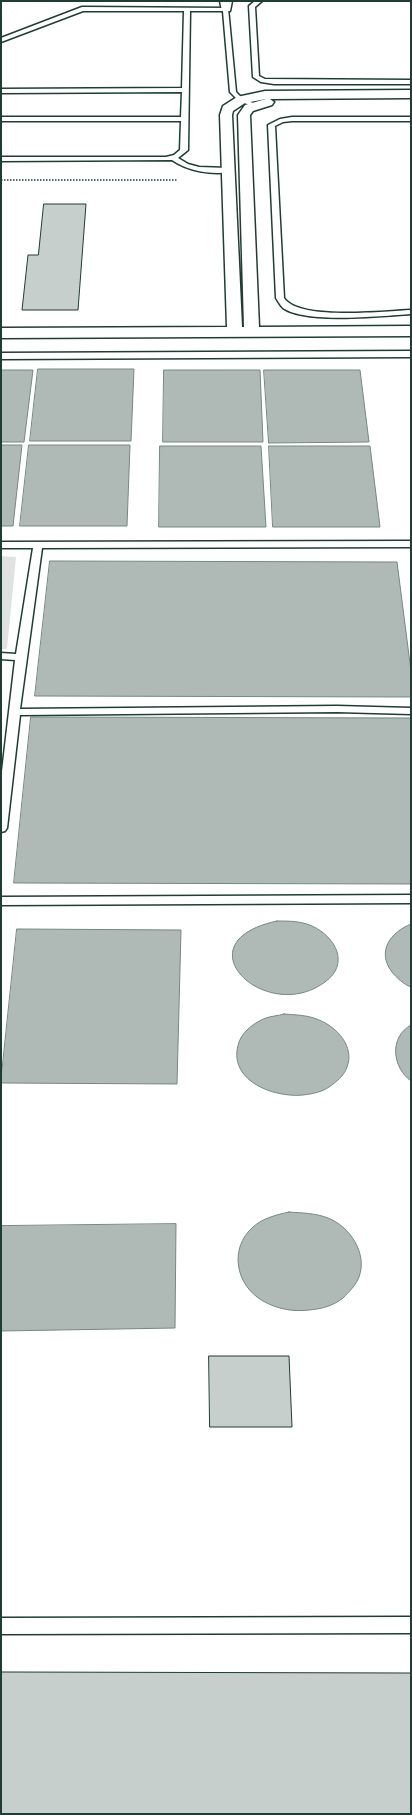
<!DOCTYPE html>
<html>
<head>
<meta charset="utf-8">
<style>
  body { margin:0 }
  #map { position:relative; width:412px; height:1815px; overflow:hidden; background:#fff; font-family:"Architects Daughter",sans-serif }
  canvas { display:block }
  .frame { position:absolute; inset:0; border:2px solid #1f3d34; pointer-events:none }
</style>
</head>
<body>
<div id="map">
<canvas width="412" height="1815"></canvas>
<div class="frame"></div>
</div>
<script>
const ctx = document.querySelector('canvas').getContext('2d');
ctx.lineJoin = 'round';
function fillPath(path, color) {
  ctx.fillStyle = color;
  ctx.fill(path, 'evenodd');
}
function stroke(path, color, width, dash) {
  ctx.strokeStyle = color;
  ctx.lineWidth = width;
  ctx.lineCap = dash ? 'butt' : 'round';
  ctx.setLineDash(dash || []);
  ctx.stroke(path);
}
fillPath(new Path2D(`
  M 1,556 L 16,557 L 7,649 L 1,649 Z`), '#dee3e2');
const water = new Path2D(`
  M 38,369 L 134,369 L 131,441 L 30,441 Z
  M 1,370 L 33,370 L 24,442 L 1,442 Z
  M 164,370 L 260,370 L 263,442 L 163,442 Z
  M 264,370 L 360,370 L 369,442 L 269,443 Z
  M 1,445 L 22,445 L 13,526 L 1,526 Z
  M 29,445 L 130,445 L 127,526 L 20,526 Z
  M 160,446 L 261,446 L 266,527 L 159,527 Z
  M 269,446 L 370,446 L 380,527 L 273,527 Z
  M 50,561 L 397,562 L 411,671 L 411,697 L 35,696 Z
  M 31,717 L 411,718 L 411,884 L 14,883 Z
  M 277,921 C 289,921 301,921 312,926 C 336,937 350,964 325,982 C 266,1026 178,942 277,921 Z
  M 411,924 L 411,987 C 403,984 397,978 392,972 C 376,951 391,932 411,924 Z
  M 17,929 L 181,930 L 177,1084 L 1,1083 Z
  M 284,1014 C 296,1015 308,1015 319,1020 C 337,1027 355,1047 347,1067 C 344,1076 336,1082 329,1087 C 322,1092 312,1094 303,1095 C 273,1098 226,1080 239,1042 C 243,1031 255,1022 266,1018 C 271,1016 278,1016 284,1014 Z
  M 411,1025 L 411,1081 C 392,1067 389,1037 411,1025 Z
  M 289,1212 C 302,1213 315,1213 328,1218 C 349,1226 368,1253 359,1277 C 356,1285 349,1292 343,1298 C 333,1306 321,1309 309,1310 C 293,1312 277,1309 263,1301 C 235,1285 229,1248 253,1227 C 263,1218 276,1215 289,1212 Z
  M 176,1224 L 175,1328 L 1,1331 L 1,1226 Z`);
fillPath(water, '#afbab7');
stroke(water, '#758883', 1);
const building = new Path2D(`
  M 44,204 L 86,204 L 78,310 L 22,310 L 28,255 L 38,255 Z
  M 209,1356 L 289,1356 L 292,1427 L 210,1427 Z
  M 1,1672 L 411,1673 L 411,1814 L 1,1814 Z`);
fillPath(building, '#c7cfcc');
stroke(building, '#1f3d34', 1);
const service = new Path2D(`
  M 255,1 L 262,1 L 255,7 L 259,76 L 265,79 L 411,80 L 411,84 L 274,84 L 261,82 L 253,77 L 249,6 Z
  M 82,7 L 228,8 L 236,92 L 243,99 L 258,105 L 255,107 L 239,101 L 230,92 L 223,11 L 190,11 L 188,150 L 178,158 L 188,164 L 199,167 L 228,168 L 231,168 L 231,172 C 211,175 188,171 172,160 L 1,161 L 1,157 L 166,157 L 174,155 L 180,150 L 181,121 L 1,121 L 1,117 L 181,117 L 182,92 L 1,93 L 1,89 L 182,88 L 184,11 L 83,11 L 1,42 L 1,38 Z
  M 292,117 L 411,117 L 411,121 L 292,121 L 283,122 L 275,126 L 284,298 C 299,321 385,311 411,310 L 411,314 C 382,316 306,324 283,308 C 280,305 278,301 276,298 L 268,125 L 280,119 Z
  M 411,351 L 411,357 L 1,359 L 1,353 Z
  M 411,541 L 411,547 L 42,548 L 20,709 L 337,706 L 411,708 L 411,714 L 337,712 L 20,715 L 7,828 L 5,831 L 1,832 L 1,780 L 15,660 L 1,659 L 1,653 L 16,654 L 33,548 L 1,548 L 1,542 Z
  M 411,895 L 411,903 L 1,905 L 1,897 Z
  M 411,1617 L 411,1633 L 1,1634 L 1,1618 Z`);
const minor = new Path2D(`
  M 411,90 L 411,98 L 270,99 L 274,102 L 272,105 L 253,111 L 250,115 L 259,327 L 411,326 L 411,336 L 1,338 L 1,328 L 227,327 L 220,115 L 223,106 L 237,97 L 265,91 ZM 266,99 L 245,105 L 238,115 L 244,327 L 242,327 L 232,115 L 233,111 L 245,103 Z`);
const motorway = new Path2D(`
  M 220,1 L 232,1 L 230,11 L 222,11 Z`);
stroke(service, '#1f3d34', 3);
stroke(minor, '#1f3d34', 3);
stroke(motorway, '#1f3d34', 3);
stroke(new Path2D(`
  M 1,180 L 177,180`), '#1f3d34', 1.5, [1.5, 1.5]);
fillPath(service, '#fff');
fillPath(minor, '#fff');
fillPath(motorway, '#fff');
</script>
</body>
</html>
